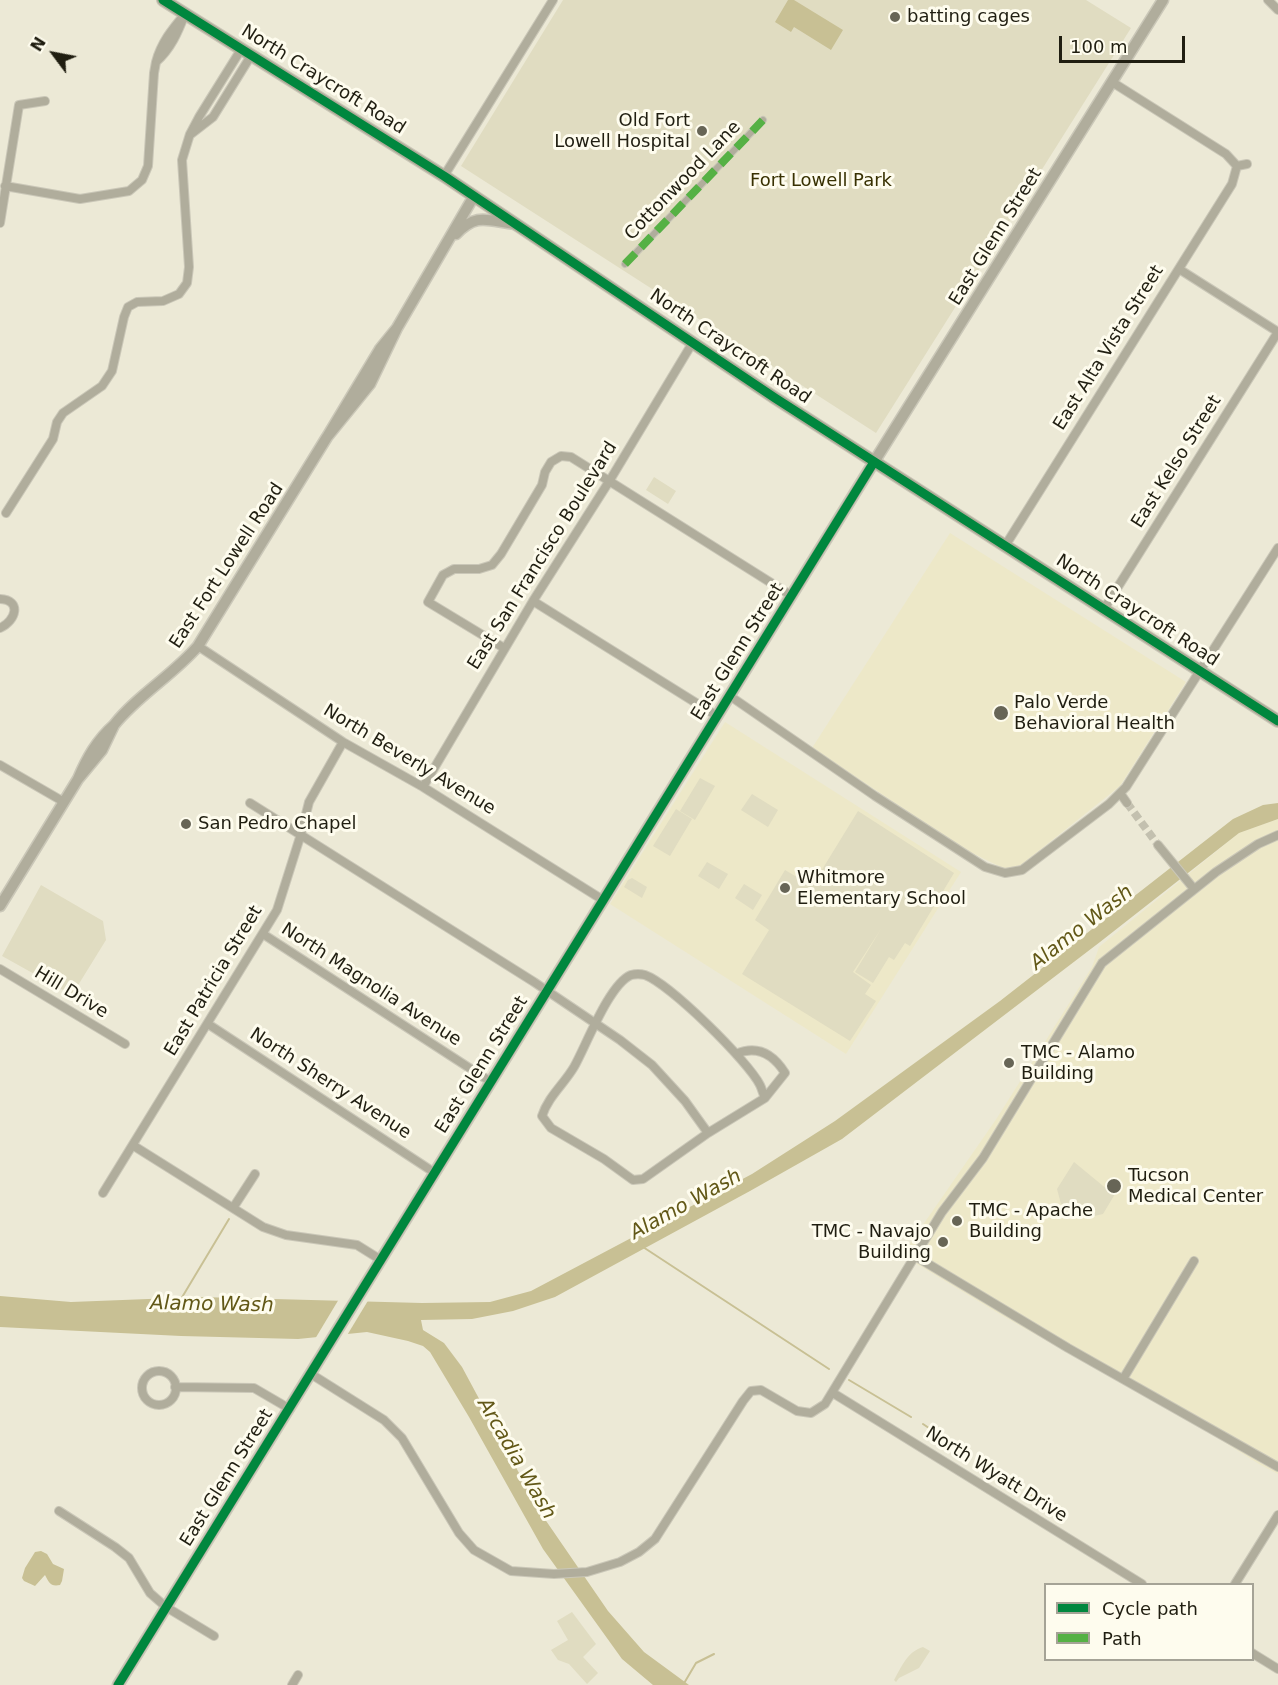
<!DOCTYPE html>
<html>
<head>
<meta charset="utf-8">
<style>
  body { margin:0 }
  #map { position:relative; width:1278px; height:1685px; overflow:hidden; background:#ece9d6; font-family:"DejaVu Sans",sans-serif }
  canvas { display:block }
  .legend { position:absolute; left:1044px; top:1583px; width:210px; height:78px; box-sizing:border-box; background:#fefcee; border:2px solid #a5a396; margin:0; padding:8px 10px; list-style:none; font-size:18px; color:#201e11 }
  .legend li { display:flex; align-items:center; gap:12px; height:30px }
  .legend b { width:30px; border:2px solid #a5a396 }
  .north { position:absolute; left:24px; top:24px; width:60px; height:60px; -webkit-text-stroke:4px #fefcee; paint-order:stroke; rotate:302deg; font-size:16px; font-weight:700; line-height:24px; text-align:center; color:#201e11 }
  .north::after { content:''; display:block; margin:auto; width:21px; height:27px; background:#201e11; clip-path:polygon(50% 0,100% 100%,50% 72%,0 100%) }
  .scale { position:absolute; left:1059px; top:36px; width:126px; height:27px; box-sizing:border-box; border:3px solid #201e11; border-top:0; padding-left:8px; font-size:18px; line-height:21px; white-space:nowrap; color:#201e11; -webkit-text-stroke:4px #fefcee; paint-order:stroke }
</style>
</head>
<body>
<div id="map">
<canvas width="1278" height="1685"></canvas>
<ul class="legend">
<li><b style="height:8px;background:#00873e"></b>Cycle path</li>
<li><b style="height:8px;background:#55b144"></b>Path</li>
</ul>
<div class="north">N</div>
<div class="scale">100 m</div>
</div>
<script>
const ctx = document.querySelector('canvas').getContext('2d');
ctx.lineJoin = 'round';
function fillPath(path, color) {
  ctx.fillStyle = color;
  ctx.fill(path, 'evenodd');
}
function stroke(path, color, width, dash) {
  ctx.strokeStyle = color;
  ctx.lineWidth = width;
  ctx.lineCap = dash ? 'butt' : 'round';
  ctx.setLineDash(dash || []);
  ctx.stroke(path);
}
function drawText(font, color, halo, rows, align = 'center') {
  ctx.font = font + ' "DejaVu Sans",sans-serif';
  ctx.lineWidth = 6;
  ctx.setLineDash([]);
  ctx.textBaseline = 'middle';
  ctx.strokeStyle = halo;
  ctx.fillStyle = color;
  for (const [text, x, y, turn = 0] of rows) {
    ctx.save();
    ctx.translate(x, y);
    ctx.rotate((+turn || 0) * Math.PI / 180);
    ctx.textAlign = isNaN(turn) ? turn : align;
    if (halo) ctx.strokeText(text, 0, 0);
    ctx.fillText(text, 0, 0);
    ctx.restore();
  }
}
fillPath(new Path2D(`
  M 950,533 L 1186,682 L 1120,786 L 1021,865 L 1005,869 L 966,850 L 812,748 Z
  M 725,722 L 961,872 L 846,1054 L 610,904 Z
  M 1278,819 L 1278,1474 L 1259,1464 L 1213,1435 L 1003,1316 L 902,1255 L 997,1118 L 1092,967 L 1099,947 L 1239,833 Z`), '#ede8c8');
fillPath(new Path2D(`
  M 563,0 L 1086,0 L 1131,28 L 876,433 L 461,166 Z
  M 654,477 L 676,491 L 668,504 L 646,490 Z
  M 700,778 L 715,786 L 695,820 L 680,811 Z
  M 752,794 L 778,810 L 768,827 L 741,810 Z
  M 676,809 L 692,819 L 670,856 L 653,846 Z
  M 858,811 L 954,873 L 910,946 L 905,943 L 894,960 L 889,957 L 873,983 L 855,972 L 881,929 L 853,972 L 871,985 L 865,994 L 876,1001 L 850,1041 L 742,974 L 769,930 L 755,920 L 785,870 L 812,886 Z
  M 707,862 L 728,874 L 719,889 L 698,876 Z
  M 632,878 L 647,887 L 642,898 L 624,887 L 628,880 Z
  M 744,884 L 762,895 L 753,910 L 735,898 Z
  M 41,885 L 103,921 L 106,940 L 72,995 L 2,956 Z
  M 1074,1162 L 1108,1190 L 1118,1189 L 1103,1214 L 1090,1217 L 1061,1204 L 1057,1189 Z
  M 572,1612 L 596,1644 L 583,1657 L 598,1673 L 587,1684 L 569,1664 L 558,1660 L 551,1650 L 568,1640 L 557,1621 Z
  M 923,1647 L 930,1651 L 919,1668 L 899,1678 L 896,1682 L 894,1680 C 902,1666 907,1652 923,1647 Z`), '#e0dcc1');
fillPath(new Path2D(`
  M 788,0 L 794,0 L 843,30 L 831,50 L 794,27 L 791,32 L 775,22 Z
  M 1278,803 L 1278,819 L 1239,833 L 1100,942 L 842,1139 L 750,1191 L 555,1297 L 513,1311 L 472,1319 L 421,1320 L 423,1330 L 444,1343 L 462,1367 L 540,1512 L 608,1611 L 644,1652 L 689,1685 L 653,1685 L 622,1659 L 543,1549 L 469,1417 L 430,1352 L 423,1346 L 408,1341 L 367,1332 L 298,1339 L 181,1336 L 0,1327 L 0,1296 L 71,1302 L 200,1297 L 422,1303 L 490,1302 L 531,1291 L 752,1174 L 835,1121 L 1000,1001 L 1233,819 L 1263,805 Z
  M 41,1551 L 47,1554 L 53,1564 L 64,1569 L 62,1581 L 60,1585 C 50,1587 49,1582 45,1575 L 35,1586 L 24,1581 L 22,1578 L 25,1568 L 35,1552 Z`), '#c8c094');
fillPath(new Path2D(`
  M 339,1299 L 369,1299 L 346,1337 L 315,1339 Z`), '#ece9d6');
stroke(new Path2D(`
  M 643,1247 L 829,1369
  M 181,1299 L 229,1219
  M 849,1380 L 911,1417
  M 923,1424 L 970,1456
  M 982,1464 L 1019,1488
  M 1031,1495 L 1043,1503
  M 683,1685 L 696,1663 L 714,1654`), '#c8c094', 2);
stroke(new Path2D(`
  M 1127,803 L 1158,845`), '#c3c0af', 8, [8, 4]);
const pedestrian = new Path2D(`
  M 625,264 L 763,120`);
const minor = new Path2D(`
  M 1268,0 L 1278,10
  M 185,14 C 178,32 171,49 156,62 C 161,43 172,29 185,14 Z
  M 1112,82 L 1226,154 L 1237,166
  M 191,134 L 213,117 L 252,54
  M 1237,166 L 1247,164
  M 444,176 L 553,0
  M 5,186 L 80,199 L 129,191 L 142,180 L 148,166 L 154,73 L 156,62
  M 0,223 L 19,105 L 45,101
  M 1179,269 L 1278,332
  M 6,513 L 53,439 L 57,422 L 63,413 L 102,386 L 112,371 L 124,317 L 128,307 L 137,302 L 163,301 L 179,294 L 187,283 L 189,267 L 182,160 L 190,134 L 199,117 L 242,48
  M 1005,546 L 1232,184 L 1237,166
  M 0,599 C 22,600 16,621 0,628
  M 533,601 L 717,716
  M 1104,609 L 1278,332
  M 198,646 L 343,742 L 423,787 L 603,900
  M 504,648 L 428,602 L 443,575 L 454,569 L 479,569 L 492,565 L 501,554 L 542,485 L 545,472 L 551,462 L 561,456 L 571,457 L 792,596
  M 730,696 L 875,796 L 985,867 L 1005,873 L 1022,870 L 1109,804 L 1126,787 L 1278,548
  M 0,765 L 64,802
  M 423,787 L 533,601 L 610,480 L 693,342
  M 1120,793 L 1127,803
  M 250,803 L 534,982 L 620,1040 L 652,1065 L 685,1101 L 708,1133
  M 1278,835 L 1258,844 L 1216,872 L 1102,963 L 983,1158 L 942,1212 L 915,1256 L 1068,1348 L 1278,1467
  M 1158,845 L 1194,889
  M 263,934 L 491,1082
  M 0,969 L 125,1044
  M 208,1024 L 435,1173
  M 736,1054 C 757,1045 773,1054 785,1073 L 765,1098 L 708,1133 L 643,1179 L 633,1180 L 604,1159 L 551,1128 L 542,1116 C 548,1097 564,1084 574,1067 C 586,1046 609,984 631,975 C 635,974 641,974 645,975 C 670,984 748,1061 760,1085 C 762,1089 763,1094 765,1098
  M 134,1146 L 263,1227 L 286,1235 L 357,1245 L 381,1260
  M 103,1193 L 277,910 L 301,834 L 309,802 L 343,742
  M 233,1208 L 255,1174
  M142 1388a17 17 0 1 1 34 0a17 17 0 1 1-34 0Z
  M 311,1374 L 384,1420 L 402,1438 L 459,1533 L 474,1550 L 511,1571 L 554,1574 L 587,1572 L 620,1562 L 639,1552 L 655,1539 L 743,1401 L 751,1391 L 761,1390 L 797,1411 L 811,1413 L 825,1404 L 915,1256
  M 1123,1379 L 1194,1261
  M 175,1387 L 254,1388 L 290,1409
  M 833,1393 L 1142,1584
  M 59,1511 L 115,1547 L 129,1558 L 150,1593 L 166,1607 L 214,1636
  M 1235,1584 L 1278,1515
  M 1252,1653 L 1278,1669
  M 292,1685 L 298,1675`);
const tertiary = new Path2D(`
  M 456,234 C 477,212 488,221 515,224
  M 397,328 L 380,349 L 327,437 L 370,384 L 397,328 L 474,196
  M 114,725 C 138,695 173,675 198,646 L 327,437
  M 0,906 L 78,779 L 102,750 L 114,725 C 97,740 87,758 78,779
  M 118,1685 L 874,462 L 1163,0`);
const secondary = new Path2D(`
  M 163,0 L 444,176 L 775,398 L 1278,721`);
stroke(pedestrian, '#cac7b8', 8);
stroke(minor, '#cac7b8', 10);
stroke(tertiary, '#cac7b8', 13);
stroke(secondary, '#cac7b8', 14);
stroke(pedestrian, '#b0ad9c', 6);
stroke(minor, '#b0ad9c', 8);
stroke(tertiary, '#b0ad9c', 10);
stroke(secondary, '#afab98', 12);
stroke(new Path2D(`
  M 625,264 L 763,120`), '#55b144', 8, [15, 8]);
stroke(new Path2D(`
  M 163,0 L 444,176 L 775,398 L 1278,721
  M 118,1685 L 874,462`), '#00873e', 9);
for (const [x, y, r, color] of [
  [895,17,6,"#676556"],
  [702,131,6,"#676556"],
  [1001,713,8,"#676556"],
  [186,824,6,"#676556"],
  [785,888,6,"#676556"],
  [1009,1063,6,"#676556"],
  [1114,1186,8,"#676556"],
  [957,1221,6,"#676556"],
  [943,1242,6,"#676556"]
]) {
  const dot = new Path2D();
  dot.arc(x, y, r, 0, 2 * Math.PI);
  ctx.fillStyle = color;
  ctx.fill(dot);
  stroke(dot, '#fefcee', 2);
}
drawText('18px', '#201e11', '#fefcee', [
  ["batting cages",907,17],
  ["Old Fort",690,121,"right"],
  ["Lowell Hospital",690,142,"right"],
  ["Palo Verde",1014,703],
  ["Behavioral Health",1014,724],
  ["San Pedro Chapel",198,824],
  ["Whitmore",797,878],
  ["Elementary School",797,899],
  ["TMC - Alamo",1021,1053],
  ["Building",1021,1074],
  ["Tucson",1128,1176],
  ["Medical Center",1128,1197],
  ["TMC - Apache",969,1211],
  ["Building",969,1232],
  ["TMC - Navajo",931,1232,"right"],
  ["Building",931,1253,"right"]
], 'left');
drawText('18px', '#201e11', '#fefcee', [
  ["North Craycroft Road",323,80,32],
  ["Cottonwood Lane",683,181,-46],
  ["East Glenn Street",996,237,-58],
  ["North Craycroft Road",730,347,34],
  ["East Alta Vista Street",1109,348,-58],
  ["East Kelso Street",1177,462,-58],
  ["East San Francisco Boulevard",543,556,-58],
  ["East Fort Lowell Road",227,566,-57],
  ["North Craycroft Road",1137,611,33],
  ["East Glenn Street",738,652,-58],
  ["North Beverly Avenue",409,760,31],
  ["East Patricia Street",214,981,-59],
  ["North Magnolia Avenue",371,985,33],
  ["Hill Drive",71,993,31],
  ["East Glenn Street",482,1065,-58],
  ["North Sherry Avenue",330,1084,33],
  ["North Wyatt Drive",996,1475,32],
  ["East Glenn Street",227,1478,-58]
]);
drawText('18px', '#383102', '#fefcee', [
  ["Fort Lowell Park",821,181]
]);
drawText('italic 20px', '#625817', '#fefcee', [
  ["Alamo Wash",1082,928,-38],
  ["Alamo Wash",686,1205,-29],
  ["Alamo Wash",212,1305,1],
  ["Arcadia Wash",516,1459,60]
]);
</script>
</body>
</html>
